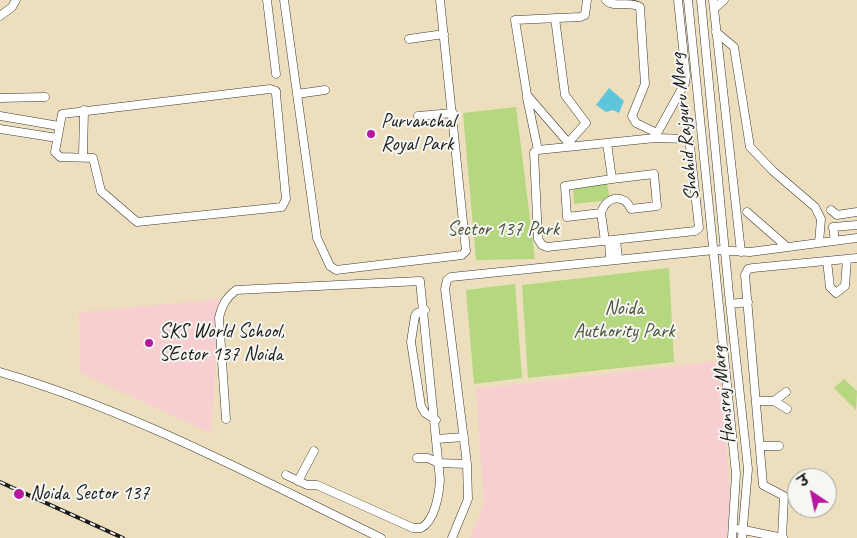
<!DOCTYPE html>
<html>
<head>
<meta charset="utf-8">
<style>
  body { margin:0 }
  #map { position:relative; width:857px; height:538px; overflow:hidden; background:#eddfbd; font-family:Caveat,"Playpen Sans Deva",sans-serif }
  canvas { display:block }
  .north { position:absolute; left:787px; top:468px; width:50px; height:50px; box-sizing:border-box; background:#f6f6f2; border:1px solid #9f9f9c; border-radius:50%; rotate:326deg; font-size:14px; font-weight:700; line-height:20px; text-align:center; color:#1c1c1c }
  .north::after { content:''; display:block; margin:auto; width:18px; height:22px; background:#b5179e; clip-path:polygon(50% 0,100% 100%,50% 72%,0 100%) }
</style>
</head>
<body>
<div id="map">
<canvas width="857" height="538"></canvas>
<div class="north">उ</div>
</div>
<script>
const ctx = document.querySelector('canvas').getContext('2d');
ctx.lineJoin = 'round';
function fillPath(path, color) {
  ctx.fillStyle = color;
  ctx.fill(path, 'evenodd');
}
function stroke(path, color, width, dash) {
  ctx.strokeStyle = color;
  ctx.lineWidth = width;
  ctx.lineCap = dash ? 'butt' : 'round';
  ctx.setLineDash(dash || []);
  ctx.stroke(path);
}
function drawText(font, color, halo, rows, align = 'center') {
  ctx.font = font + ' Caveat,sans-serif';
  ctx.lineWidth = 4;
  ctx.setLineDash([]);
  ctx.textBaseline = 'middle';
  ctx.strokeStyle = halo;
  ctx.fillStyle = color;
  for (const [text, x, y, turn = 0] of rows) {
    ctx.save();
    ctx.translate(x, y);
    ctx.rotate((+turn || 0) * Math.PI / 180);
    ctx.textAlign = isNaN(turn) ? turn : align;
    if (halo) ctx.strokeText(text, 0, 0);
    ctx.fillText(text, 0, 0);
    ctx.restore();
  }
}
fillPath(new Path2D(`
  M 221,299 L 211,433 L 80,373 L 79,312 Z
  M 719,361 L 731,501 L 726,538 L 470,538 L 484,504 L 476,389 Z`), '#f7cfd0');
fillPath(new Path2D(`
  M 516,107 L 535,259 L 476,260 L 463,113 Z
  M 607,184 L 610,200 L 574,204 L 573,187 Z
  M 669,268 L 674,362 L 528,378 L 522,285 Z
  M 515,284 L 522,378 L 474,384 L 466,290 Z
  M 844,379 L 857,391 L 856,410 L 834,388 Z`), '#b4d77f');
fillPath(new Path2D(`
  M 609,88 L 624,101 L 619,113 L 613,110 L 606,112 L 596,105 Z`), '#5ec5db');
const minor = new Path2D(`
  M 267,0 L 276,74
  M 284,0 L 317,238 L 330,266 L 336,270 L 462,255 L 466,251 L 440,0
  M 606,0 C 614,9 630,0 640,7 L 645,84 L 632,116 L 636,123 L 657,133
  M 688,0 L 736,474 L 732,538
  M 701,0 L 729,294 L 748,469 L 742,538
  M 713,0 L 741,252
  M 714,9 L 724,0
  M 0,16 L 12,7 L 16,0
  M 555,18 L 565,95 L 586,123 L 568,143
  M 716,32 L 734,47 L 750,147 L 773,171 L 815,207 L 821,219 L 819,243
  M 409,39 L 444,34
  M 270,89 L 276,91 L 276,94 L 286,199 L 282,207 L 137,222 L 101,191 L 93,158 L 60,157 L 55,152 L 62,114 Z
  M 297,94 L 325,90
  M 0,98 L 45,97
  M 527,98 L 538,150
  M 0,116 L 59,126
  M 418,116 L 453,113
  M 0,129 L 57,138
  M 655,137 L 685,83 L 686,76 L 678,0
  M 655,138 L 688,139 L 690,146 L 699,228 L 695,231 L 547,247 L 542,245 L 538,239 L 534,152 L 538,150 Z
  M 607,143 L 612,179 L 565,186 L 567,217 L 601,213 C 606,196 624,193 631,209 L 657,206 L 654,174 L 612,179
  M 571,146 L 527,95 L 515,20 L 580,17 L 585,15 L 587,0
  M 83,156 L 84,110
  M 831,210 L 837,215 L 857,212
  M 747,212 L 787,247
  M 601,213 L 605,241
  M 616,240 L 618,259
  M 609,241 L 610,260
  M 835,241 L 833,227 L 857,225
  M 827,261 L 830,287 L 836,293 L 845,286 L 847,259
  M 730,304 L 748,302
  M 425,310 L 417,313 L 415,316 L 411,342 L 421,406 L 425,413 L 436,420
  M 0,372 C 133,411 257,478 381,538
  M 756,401 L 774,401 L 787,409
  M 774,401 L 786,392
  M 226,419 L 219,318 C 222,305 226,298 236,290 L 420,281 L 440,480 C 439,494 435,521 421,528 L 413,528 L 317,485 L 307,485 L 286,475
  M 437,439 L 464,437
  M 760,446 L 779,446
  M 417,458 L 428,458 L 438,463 L 467,464
  M 298,481 L 314,451
  M 739,529 L 783,538
  M 452,538 L 468,499 L 467,464 L 445,289 L 447,280 L 451,277 L 714,250 L 750,252 L 857,238
  M 782,538 L 784,496 L 763,485 L 745,275 L 748,269 L 753,268 L 857,258`);
stroke(minor, '#3b3934', 9);
stroke(minor, '#fff', 8);
const rail = new Path2D(`
  M 0,482 L 123,538`);
stroke(rail, '#1c1c1c', 4);
stroke(rail, '#f6f6f2', 2, [5.5]);
for (const [x, y, r, color] of [
  [371,134,5,"#b5179e"],
  [149,343,5,"#b5179e"],
  [19,494,6,"#b5179e"]
]) {
  const dot = new Path2D();
  dot.arc(x, y, r, 0, 2 * Math.PI);
  ctx.fillStyle = color;
  ctx.fill(dot);
  stroke(dot, '#f6f6f2', 2);
}
drawText('20px', '#1c1c1c', '#f6f6f2', [
  ["Purvanchal",381,122],
  ["Royal Park",381,145],
  ["SKS World School,",159,332],
  ["SEctor 137 Noida",159,355],
  ["Noida Sector 137",30,494]
], 'left');
drawText('20px', '#1c1c1c', '#f6f6f2', [
  ["Shahid Rajguru Marg",685,127,-96],
  ["Hansraj Marg",724,395,-96]
]);
drawText('20px', '#4a543a', '#f6f6f2', [
  ["Sector 137 Park",503,230],
  ["Noida",624,309],
  ["Authority Park",624,332]
]);
</script>
</body>
</html>
